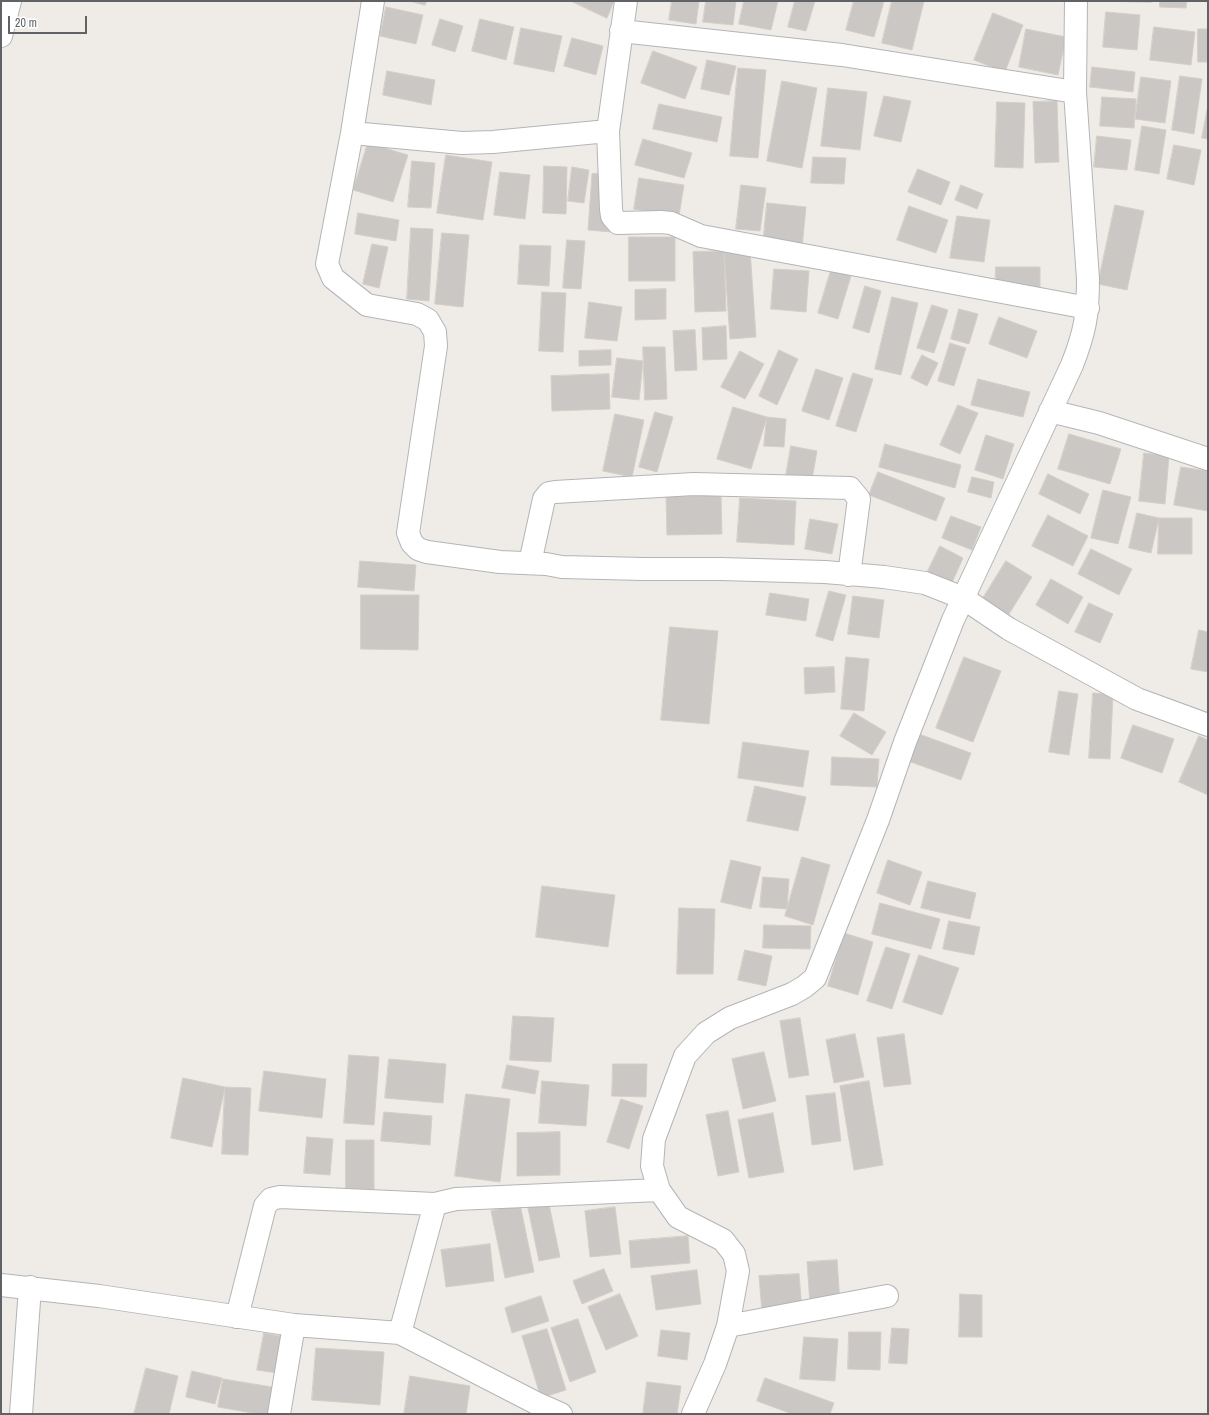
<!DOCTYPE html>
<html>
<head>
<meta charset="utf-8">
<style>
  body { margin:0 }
  #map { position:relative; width:1209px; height:1415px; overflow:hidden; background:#efece7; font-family:"Archivo Narrow",sans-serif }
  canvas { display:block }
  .frame { position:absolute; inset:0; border:2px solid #5f6366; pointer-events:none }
  .scale { position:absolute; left:8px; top:16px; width:79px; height:18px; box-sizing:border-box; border:2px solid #5f6366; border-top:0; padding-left:5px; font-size:12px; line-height:14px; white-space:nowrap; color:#5f6366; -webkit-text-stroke:3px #fff; paint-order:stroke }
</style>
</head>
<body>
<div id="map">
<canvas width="1209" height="1415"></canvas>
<div class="frame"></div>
<div class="scale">20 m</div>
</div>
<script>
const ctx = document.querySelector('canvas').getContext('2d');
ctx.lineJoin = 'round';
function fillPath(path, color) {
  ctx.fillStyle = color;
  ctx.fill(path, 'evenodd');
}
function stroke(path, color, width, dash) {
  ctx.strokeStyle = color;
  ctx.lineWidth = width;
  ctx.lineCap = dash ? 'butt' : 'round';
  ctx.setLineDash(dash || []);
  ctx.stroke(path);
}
const building = new Path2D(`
  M 410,1 L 427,1 L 425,5 Z
  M 571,1 L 614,1 L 607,18 Z
  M 672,1 L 699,1 L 696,24 L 669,20 Z
  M 706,1 L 736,1 L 733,25 L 703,22 Z
  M 744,1 L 778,1 L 771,30 L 739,24 Z
  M 795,1 L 815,1 L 806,31 L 788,27 Z
  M 854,1 L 884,1 L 874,37 L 846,30 Z
  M 892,1 L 924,1 L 912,50 L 882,43 Z
  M 1102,1 L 1151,1 L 1151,2 Z
  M 1160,1 L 1187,1 L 1186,8 L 1160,7 Z
  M 386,7 L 423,15 L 416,44 L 380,36 Z
  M 1106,12 L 1140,15 L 1137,50 L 1103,47 Z
  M 993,13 L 1023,25 L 1005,72 L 974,60 Z
  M 440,19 L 463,26 L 455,52 L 432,45 Z
  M 480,19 L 514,27 L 506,60 L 472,51 Z
  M 1154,27 L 1195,32 L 1191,65 L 1150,60 Z
  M 521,28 L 562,36 L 554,72 L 514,64 Z
  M 1026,29 L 1066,37 L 1058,75 L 1019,67 Z
  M 1198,29 L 1208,29 L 1208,62 L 1198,62 Z
  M 572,38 L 603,46 L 596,75 L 564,66 Z
  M 653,51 L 697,67 L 685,99 L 641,83 Z
  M 707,60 L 736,66 L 729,95 L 701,89 Z
  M 1092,67 L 1135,72 L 1133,92 L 1090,87 Z
  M 738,68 L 766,70 L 758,158 L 730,156 Z
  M 387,71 L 435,80 L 431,105 L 383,95 Z
  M 1180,76 L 1202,79 L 1194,134 L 1172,130 Z
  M 1141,77 L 1171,81 L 1165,123 L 1135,119 Z
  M 782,81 L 817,88 L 802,168 L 767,161 Z
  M 828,88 L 867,92 L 860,150 L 821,146 Z
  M 884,96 L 911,101 L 901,142 L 874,136 Z
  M 1102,97 L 1136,99 L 1134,128 L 1100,126 Z
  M 1057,101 L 1059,162 L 1035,163 L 1033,102 Z
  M 997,102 L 1025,103 L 1023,168 L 995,167 Z
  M 659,104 L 722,117 L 717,142 L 653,129 Z
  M 1208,105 L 1208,139 L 1202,138 Z
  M 1142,126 L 1166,130 L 1159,174 L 1135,170 Z
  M 1097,136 L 1131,140 L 1127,170 L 1094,167 Z
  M 643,139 L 692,153 L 684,178 L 635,165 Z
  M 368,143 L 408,155 L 393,202 L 353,190 Z
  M 1174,145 L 1201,150 L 1194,185 L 1167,179 Z
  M 446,155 L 492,162 L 483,220 L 437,213 Z
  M 813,157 L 846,158 L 844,184 L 811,183 Z
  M 412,161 L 435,163 L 431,208 L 408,207 Z
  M 544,166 L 567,167 L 566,214 L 543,213 Z
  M 572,167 L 589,170 L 584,203 L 568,201 Z
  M 918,169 L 950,182 L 941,205 L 908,192 Z
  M 500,172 L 530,175 L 525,219 L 494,215 Z
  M 607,173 L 611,232 L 588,230 L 592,174 Z
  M 639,178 L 684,185 L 679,216 L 634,209 Z
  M 741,185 L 766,188 L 760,231 L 736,229 Z
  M 961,185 L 983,194 L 977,209 L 955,200 Z
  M 767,203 L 806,207 L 802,248 L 763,244 Z
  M 1115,205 L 1144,211 L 1127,290 L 1098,284 Z
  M 909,206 L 948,220 L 936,253 L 897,240 Z
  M 358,213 L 399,220 L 396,241 L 355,234 Z
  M 957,216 L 990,220 L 984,262 L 950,258 Z
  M 411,228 L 433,229 L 429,301 L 407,299 Z
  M 442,233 L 469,235 L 463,307 L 435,304 Z
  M 629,237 L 675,237 L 675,281 L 629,281 Z
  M 567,240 L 585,241 L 581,289 L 563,288 Z
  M 372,244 L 388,247 L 379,288 L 363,284 Z
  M 520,245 L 551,246 L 549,286 L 518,284 Z
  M 750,249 L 756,337 L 730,339 L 724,251 Z
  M 724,251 L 726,311 L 695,312 L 693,252 Z
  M 996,267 L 1040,267 L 1040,291 L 995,291 Z
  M 774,269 L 809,271 L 806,312 L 771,309 Z
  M 831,270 L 851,276 L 838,319 L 818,313 Z
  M 865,286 L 881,291 L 869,333 L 853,328 Z
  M 666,289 L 666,319 L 635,320 L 635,290 Z
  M 542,292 L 566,293 L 563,352 L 539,351 Z
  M 892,297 L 918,303 L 901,375 L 875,369 Z
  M 589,302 L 622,307 L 617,341 L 585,338 Z
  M 932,305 L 948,310 L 934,353 L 917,348 Z
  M 959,309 L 978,314 L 969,344 L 951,339 Z
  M 999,317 L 1037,331 L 1027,358 L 989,344 Z
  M 726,326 L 727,359 L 703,360 L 702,328 Z
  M 695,330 L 697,370 L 675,371 L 673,331 Z
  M 950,343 L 966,348 L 954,386 L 938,381 Z
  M 643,347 L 665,347 L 667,399 L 645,400 Z
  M 611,350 L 611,365 L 579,366 L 579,351 Z
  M 779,350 L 798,359 L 777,405 L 759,396 Z
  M 740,351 L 764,364 L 745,399 L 721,387 Z
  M 922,355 L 938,363 L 927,386 L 911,378 Z
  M 617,358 L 643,361 L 639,400 L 612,397 Z
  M 816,369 L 843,378 L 829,420 L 802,411 Z
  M 853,373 L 873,379 L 856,432 L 836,426 Z
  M 609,374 L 610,409 L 552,411 L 551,376 Z
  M 978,379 L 1030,392 L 1023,417 L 971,405 Z
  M 958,405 L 978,413 L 960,454 L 940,445 Z
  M 733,407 L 767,417 L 751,469 L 717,459 Z
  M 655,412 L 673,417 L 657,472 L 639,467 Z
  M 615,414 L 644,420 L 632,477 L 603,471 Z
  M 767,417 L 786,419 L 784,447 L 764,446 Z
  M 1069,434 L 1121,449 L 1110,484 L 1058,469 Z
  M 986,435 L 1014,444 L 1003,479 L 975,470 Z
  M 885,444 L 961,465 L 955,488 L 879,467 Z
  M 791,446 L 817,451 L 812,480 L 786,475 Z
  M 1144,453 L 1169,456 L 1165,504 L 1139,501 Z
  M 1181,467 L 1208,471 L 1208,511 L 1174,505 Z
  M 878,472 L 945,498 L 936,521 L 869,495 Z
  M 1048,474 L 1089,494 L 1080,514 L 1039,494 Z
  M 972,477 L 994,482 L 991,498 L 968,492 Z
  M 1103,490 L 1131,497 L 1118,544 L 1091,538 Z
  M 721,495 L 722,534 L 667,535 L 666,497 Z
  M 740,498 L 796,501 L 794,545 L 737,542 Z
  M 1137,513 L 1159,518 L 1151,553 L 1129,548 Z
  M 1048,515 L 1088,536 L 1073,566 L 1032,546 Z
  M 951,516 L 981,527 L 972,550 L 942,538 Z
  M 1159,518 L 1192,518 L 1192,554 L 1158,554 Z
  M 810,519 L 838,524 L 832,554 L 805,549 Z
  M 940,546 L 963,558 L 951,585 L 927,573 Z
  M 1091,549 L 1132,569 L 1119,595 L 1078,574 Z
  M 360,561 L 416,565 L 414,591 L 358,587 Z
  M 1006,561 L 1032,577 L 1006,619 L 980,603 Z
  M 1051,579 L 1083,597 L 1068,624 L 1036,605 Z
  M 829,591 L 846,595 L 833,641 L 816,636 Z
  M 770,593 L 809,599 L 806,621 L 766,615 Z
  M 361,595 L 419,595 L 418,650 L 361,649 Z
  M 853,596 L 884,600 L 879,638 L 848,634 Z
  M 1089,603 L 1113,614 L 1100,643 L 1075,632 Z
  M 670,627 L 718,631 L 709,724 L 661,720 Z
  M 1199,630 L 1208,632 L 1208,672 L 1191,669 Z
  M 846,657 L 869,659 L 864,711 L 841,709 Z
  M 964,657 L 1001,671 L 973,742 L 936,728 Z
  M 834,667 L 835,692 L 805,694 L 804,668 Z
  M 1059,691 L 1078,694 L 1069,755 L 1049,752 Z
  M 1093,693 L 1113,694 L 1110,759 L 1089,758 Z
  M 854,713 L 886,732 L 872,755 L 840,736 Z
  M 1133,725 L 1174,739 L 1162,773 L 1121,758 Z
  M 919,734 L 971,753 L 961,780 L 908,761 Z
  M 1199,736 L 1208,740 L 1208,795 L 1179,782 Z
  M 743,742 L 809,751 L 803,787 L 738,778 Z
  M 832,757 L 879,759 L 877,787 L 831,785 Z
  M 755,786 L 806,797 L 798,831 L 747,821 Z
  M 802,857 L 830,865 L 813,925 L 785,916 Z
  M 731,860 L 761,867 L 751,909 L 721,902 Z
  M 888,860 L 922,872 L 910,905 L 877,893 Z
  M 763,877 L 789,879 L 787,909 L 760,907 Z
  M 928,881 L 976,893 L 970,919 L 921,908 Z
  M 542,886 L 615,895 L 608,947 L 536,937 Z
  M 880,903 L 940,919 L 931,949 L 872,934 Z
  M 679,908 L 715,909 L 713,974 L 677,974 Z
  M 949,921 L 980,927 L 974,955 L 943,949 Z
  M 764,925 L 811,926 L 810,949 L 763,948 Z
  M 844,933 L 873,942 L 858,995 L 828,986 Z
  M 886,947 L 910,954 L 892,1009 L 867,1001 Z
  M 745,950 L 772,956 L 766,986 L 738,980 Z
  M 919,955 L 959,968 L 942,1015 L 903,1002 Z
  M 513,1016 L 554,1018 L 551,1062 L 510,1060 Z
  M 800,1018 L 809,1075 L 789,1078 L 780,1021 Z
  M 855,1034 L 864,1077 L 834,1083 L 826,1040 Z
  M 904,1034 L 911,1084 L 884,1087 L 877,1038 Z
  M 764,1052 L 776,1101 L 743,1109 L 732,1059 Z
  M 349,1055 L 379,1057 L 374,1125 L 344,1123 Z
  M 389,1059 L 446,1064 L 443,1103 L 385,1098 Z
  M 613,1064 L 647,1064 L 646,1097 L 612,1096 Z
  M 507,1065 L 539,1071 L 535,1094 L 502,1088 Z
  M 264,1071 L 326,1079 L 322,1118 L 259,1111 Z
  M 183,1078 L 225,1087 L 212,1147 L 171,1138 Z
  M 542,1081 L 589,1085 L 586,1126 L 539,1123 Z
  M 869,1081 L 883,1165 L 854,1170 L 840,1086 Z
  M 225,1087 L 251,1088 L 248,1155 L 222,1154 Z
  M 835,1093 L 841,1141 L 812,1145 L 806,1096 Z
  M 466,1094 L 510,1099 L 500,1182 L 455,1176 Z
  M 621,1099 L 643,1106 L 629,1149 L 607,1142 Z
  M 728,1111 L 739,1172 L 718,1176 L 706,1115 Z
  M 384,1112 L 432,1116 L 430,1145 L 381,1141 Z
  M 773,1113 L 784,1172 L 749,1178 L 738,1120 Z
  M 560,1132 L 560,1175 L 517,1176 L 517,1133 Z
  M 307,1137 L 333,1139 L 330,1175 L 304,1173 Z
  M 346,1140 L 374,1140 L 374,1189 L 346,1189 Z
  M 520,1204 L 534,1272 L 505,1278 L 491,1211 Z
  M 549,1204 L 560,1257 L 539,1261 L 528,1208 Z
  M 615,1207 L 621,1254 L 590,1257 L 585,1211 Z
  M 688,1236 L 690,1263 L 631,1268 L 629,1241 Z
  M 490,1244 L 494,1281 L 446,1287 L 441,1250 Z
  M 837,1260 L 840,1302 L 810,1304 L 807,1262 Z
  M 604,1269 L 613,1291 L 582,1304 L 573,1281 Z
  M 697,1270 L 701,1304 L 656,1310 L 651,1276 Z
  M 799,1274 L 802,1309 L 762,1312 L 759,1276 Z
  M 620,1294 L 638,1336 L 606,1350 L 588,1307 Z
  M 960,1294 L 982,1295 L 982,1337 L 959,1337 Z
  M 541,1296 L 549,1321 L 512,1333 L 505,1308 Z
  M 578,1319 L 596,1372 L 570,1382 L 551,1328 Z
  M 892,1328 L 909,1329 L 907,1364 L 889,1363 Z
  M 547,1329 L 566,1390 L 541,1398 L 522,1336 Z
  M 661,1330 L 690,1333 L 687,1360 L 658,1356 Z
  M 849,1332 L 881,1332 L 880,1370 L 848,1369 Z
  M 264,1333 L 291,1338 L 284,1374 L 257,1370 Z
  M 804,1337 L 838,1339 L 835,1381 L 800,1379 Z
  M 316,1348 L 384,1352 L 380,1405 L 312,1400 Z
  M 146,1368 L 178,1376 L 169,1414 L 134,1414 Z
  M 192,1371 L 222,1378 L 215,1404 L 186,1397 Z
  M 410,1376 L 470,1386 L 466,1414 L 404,1414 Z
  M 765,1378 L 834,1403 L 830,1414 L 792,1414 L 757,1401 Z
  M 223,1379 L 278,1388 L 273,1414 L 258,1414 L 218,1407 Z
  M 647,1382 L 681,1386 L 677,1414 L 643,1414 Z`);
fillPath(building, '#cbc7c4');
stroke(building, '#d4cec6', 1);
const minor = new Path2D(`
  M 373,1 L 352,133 L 327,264 L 333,278 L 367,305 L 417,314 L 428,320 L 435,332 L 436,346 L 408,533 L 412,543 L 418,549 L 427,552 L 500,562 L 546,564 L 562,567 L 643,569 L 721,569 L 825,572 L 884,577 L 925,583 L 963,598 L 1009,629 L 1137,699 L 1208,725
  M 621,31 L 842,55 L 1075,92
  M 1,36 L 10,1
  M 608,131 L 626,1
  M 352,133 L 462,143 L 493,142 L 608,131 L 611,209 L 612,216 L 618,223 L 661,222 L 671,223 L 701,236 L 1088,308
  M 1050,411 L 1099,423 L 1208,459
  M 530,563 L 544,499 L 549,493 L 555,492 L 694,484 L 850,488 L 859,499 L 849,575
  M 1,1285 L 99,1296 L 294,1325 L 400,1333 L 536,1403 L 561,1414
  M 237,1317 L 265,1206 L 271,1199 L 280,1197 L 435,1204
  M 728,1326 L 887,1296
  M 400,1333 L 435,1204 L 456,1199 L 659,1190
  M 21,1414 L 30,1287
  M 279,1414 L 294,1325
  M 693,1414 L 715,1364 L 728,1326 L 738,1271 L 734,1254 L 723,1240 L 678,1217 L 659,1190 L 652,1166 L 654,1139 L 685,1056 L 706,1033 L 730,1018 L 792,994 L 804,987 L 815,978 L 878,820 L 905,742 L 953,620 L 1072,365 C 1085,332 1088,315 1088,279 L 1075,92 L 1076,1`);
stroke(minor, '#b2b5b8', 24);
stroke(minor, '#fff', 22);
</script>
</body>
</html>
